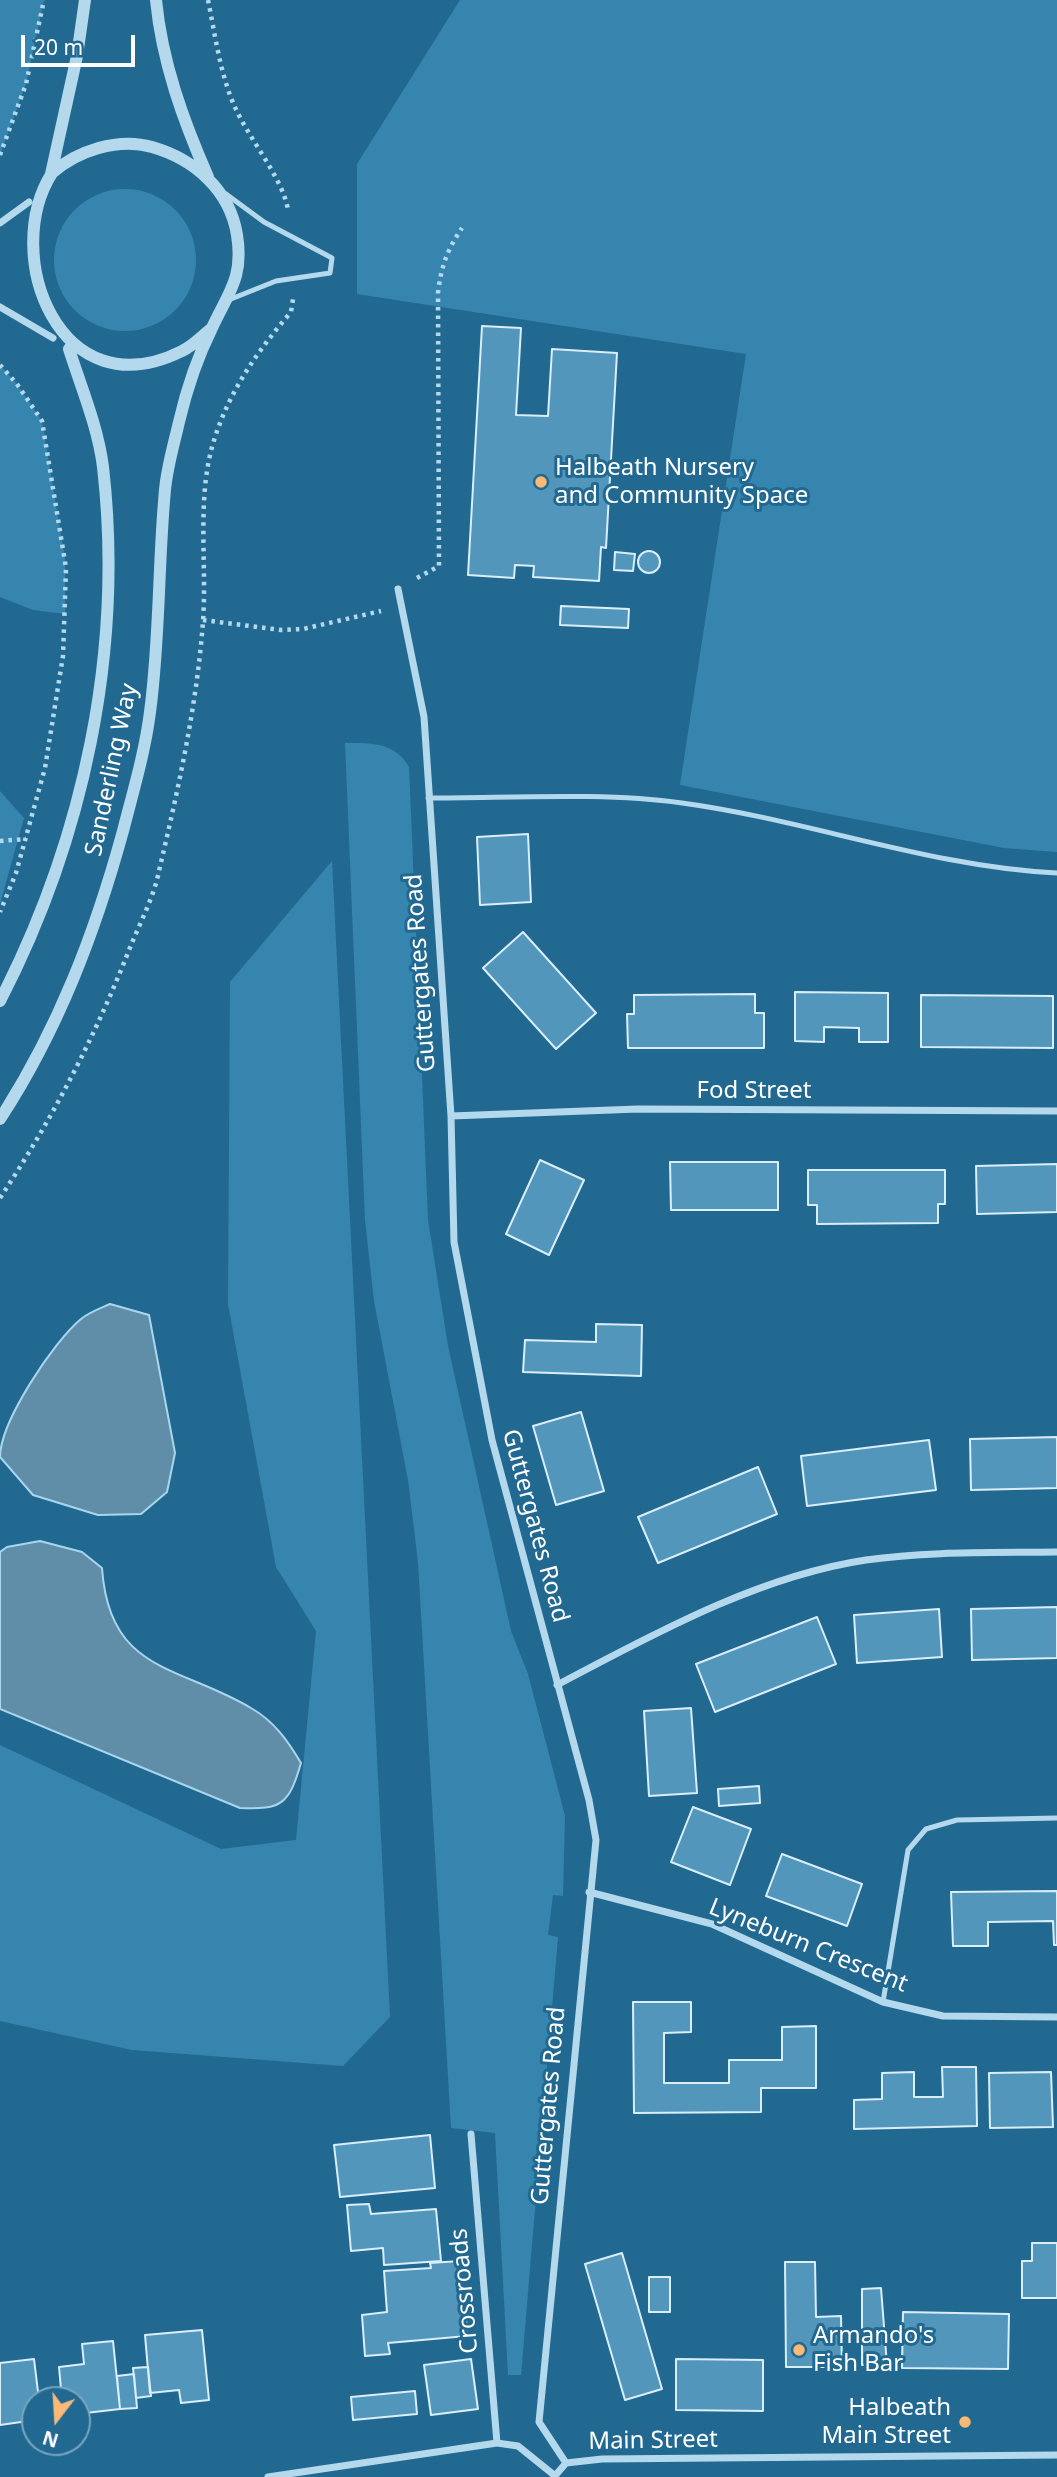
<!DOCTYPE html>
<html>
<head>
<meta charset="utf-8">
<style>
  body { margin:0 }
  #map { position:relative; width:1057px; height:2477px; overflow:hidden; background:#226992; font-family:"Noto Sans",sans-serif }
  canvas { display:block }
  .north { position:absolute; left:21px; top:2386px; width:70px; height:70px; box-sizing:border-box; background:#226992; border:2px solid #7aa5be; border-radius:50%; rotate:197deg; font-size:19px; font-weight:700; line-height:28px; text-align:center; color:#fff }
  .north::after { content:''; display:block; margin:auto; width:24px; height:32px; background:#f9b977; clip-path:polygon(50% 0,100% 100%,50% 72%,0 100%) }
  .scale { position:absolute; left:21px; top:35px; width:114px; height:32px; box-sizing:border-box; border:4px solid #fff; border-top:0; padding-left:9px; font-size:21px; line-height:24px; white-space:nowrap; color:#fff; -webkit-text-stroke:5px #226992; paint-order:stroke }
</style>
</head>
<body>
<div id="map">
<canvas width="1057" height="2477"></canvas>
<div class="north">N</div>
<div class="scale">20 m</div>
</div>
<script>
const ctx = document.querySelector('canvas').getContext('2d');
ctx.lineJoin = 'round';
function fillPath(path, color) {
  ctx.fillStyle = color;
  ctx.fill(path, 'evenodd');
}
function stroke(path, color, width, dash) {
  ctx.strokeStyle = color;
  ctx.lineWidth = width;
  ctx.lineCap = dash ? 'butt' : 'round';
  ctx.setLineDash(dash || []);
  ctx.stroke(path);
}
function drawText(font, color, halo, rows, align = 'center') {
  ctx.font = font + ' "Noto Sans",sans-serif';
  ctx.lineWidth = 6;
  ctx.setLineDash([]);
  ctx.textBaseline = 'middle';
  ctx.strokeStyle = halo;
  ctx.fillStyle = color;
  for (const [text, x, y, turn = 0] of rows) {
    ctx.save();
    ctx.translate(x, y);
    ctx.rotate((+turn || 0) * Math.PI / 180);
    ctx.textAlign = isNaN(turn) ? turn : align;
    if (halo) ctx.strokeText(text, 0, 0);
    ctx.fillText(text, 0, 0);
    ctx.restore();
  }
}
fillPath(new Path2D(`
  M 0,0 L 44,0 L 26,84 L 0,155 Z
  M 460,0 L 1057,0 L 1057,852 L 1004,848 L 680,785 L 746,354 L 357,294 L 357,164 Z
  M54 260a71 71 0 1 1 142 0a71 71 0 1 1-142 0Z
  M 0,365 L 17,384 L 42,421 L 65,559 L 65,614 L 33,610 L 0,597 Z
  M 345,743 C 371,743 395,742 409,767 L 428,1220 L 448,1346 L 511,1631 L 528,1674 L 565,1816 L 563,1896 L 553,1895 L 548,1935 L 558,1937 L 521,2375 L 508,2375 L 495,2133 L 451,2128 L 418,1562 L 408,1480 L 374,1301 L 365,1220 Z
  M 0,791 L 24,818 L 0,904 Z
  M 332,861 L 390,2017 L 343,2066 L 132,2050 L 0,2021 L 0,1745 L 221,1849 L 296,1840 L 316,1631 L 276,1567 L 228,1304 L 230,982 Z`), '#3685af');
const water = new Path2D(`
  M 110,1304 L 149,1315 L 175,1453 L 167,1492 L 141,1514 L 98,1515 L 33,1495 L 0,1457 C 0,1422 54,1341 81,1319 C 89,1312 101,1308 110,1304 Z
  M 40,1541 L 82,1552 L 102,1568 C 109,1673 179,1665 251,1708 C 274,1721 288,1741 301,1763 C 289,1804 282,1810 240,1808 L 0,1709 L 0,1552 L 7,1547 Z`);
fillPath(water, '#608ea8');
stroke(water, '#a8d6ee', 2);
const building = new Path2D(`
  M 482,326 L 521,328 L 516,415 L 548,416 L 552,349 L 617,353 L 606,548 L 601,547 L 599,581 L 533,577 L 534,566 L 515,565 L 514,578 L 468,575 Z
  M638 562a11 11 0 1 1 22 0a11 11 0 1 1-22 0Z
  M 615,552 L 635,554 L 633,571 L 614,570 Z
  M 561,606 L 629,609 L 628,628 L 560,625 Z
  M 528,834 L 531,902 L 480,905 L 477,837 Z
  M 523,932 L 596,1013 L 556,1049 L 483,968 Z
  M 795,992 L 888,993 L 888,1042 L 859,1042 L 859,1028 L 824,1027 L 824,1042 L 795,1041 Z
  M 755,994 L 755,1013 L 764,1013 L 764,1048 L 628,1048 L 627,1014 L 634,1014 L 634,995 Z
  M 921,995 L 1053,996 L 1053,1048 L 921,1047 Z
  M 540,1160 L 584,1180 L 549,1255 L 506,1234 Z
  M 670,1162 L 778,1162 L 778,1210 L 671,1210 Z
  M 1057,1164 L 1057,1212 L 977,1214 L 976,1166 Z
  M 808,1170 L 945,1170 L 945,1204 L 938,1204 L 938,1223 L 817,1224 L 817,1205 L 808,1205 Z
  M 596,1324 L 642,1325 L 641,1376 L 523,1372 L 525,1340 L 596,1342 Z
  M 581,1412 L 604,1491 L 556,1505 L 533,1426 Z
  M 1057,1437 L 1057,1488 L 971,1490 L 970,1439 Z
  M 929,1440 L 936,1490 L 807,1506 L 801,1456 Z
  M 758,1467 L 777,1514 L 658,1563 L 638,1517 Z
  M 1057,1607 L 1057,1658 L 972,1660 L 971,1609 Z
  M 939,1609 L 942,1657 L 857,1663 L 854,1615 Z
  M 817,1617 L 836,1664 L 715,1712 L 696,1664 Z
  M 691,1708 L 697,1793 L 649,1796 L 644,1711 Z
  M 759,1786 L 760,1803 L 719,1806 L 718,1789 Z
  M 693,1807 L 751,1829 L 730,1885 L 671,1862 Z
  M 782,1854 L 862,1884 L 847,1926 L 766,1896 Z
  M 1057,1891 L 1057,1945 L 1054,1945 L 1053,1921 L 988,1922 L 988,1946 L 953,1946 L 951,1892 Z
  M 633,2002 L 691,2002 L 691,2032 L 664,2033 L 664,2083 L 729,2083 L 729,2060 L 782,2060 L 782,2027 L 816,2026 L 816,2088 L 761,2088 L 761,2112 L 634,2113 Z
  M 942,2067 L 976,2067 L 977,2126 L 854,2129 L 854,2100 L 882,2099 L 882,2073 L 914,2072 L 914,2097 L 943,2097 Z
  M 1051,2072 L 1053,2127 L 990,2128 L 989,2073 Z
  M 430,2135 L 435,2188 L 340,2197 L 334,2145 Z
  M 369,2204 L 371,2214 L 436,2209 L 441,2261 L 384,2265 L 383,2248 L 351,2251 L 347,2205 Z
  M 1032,2243 L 1057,2243 L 1057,2298 L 1022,2298 L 1022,2261 L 1032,2261 Z
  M 622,2253 L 662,2389 L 625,2400 L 585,2264 Z
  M 460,2261 L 463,2298 L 472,2296 L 474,2314 L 466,2315 L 467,2336 L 388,2343 L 390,2354 L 365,2356 L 362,2315 L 387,2312 L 384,2271 L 431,2268 L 430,2263 Z
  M 785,2262 L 815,2262 L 816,2317 L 841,2316 L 842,2367 L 786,2367 Z
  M 649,2277 L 670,2277 L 670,2312 L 649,2312 Z
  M 881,2288 L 887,2365 L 862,2365 L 862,2289 Z
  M 903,2312 L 1009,2314 L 1008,2369 L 902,2368 Z
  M 202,2330 L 209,2400 L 181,2403 L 179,2390 L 150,2393 L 145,2335 Z
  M 113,2341 L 120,2409 L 77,2414 L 77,2400 L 62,2400 L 59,2367 L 84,2364 L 82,2344 Z
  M 34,2359 L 39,2400 L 35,2400 L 35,2420 L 0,2425 L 0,2363 Z
  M 471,2359 L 478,2409 L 431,2415 L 424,2365 Z
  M 676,2359 L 763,2360 L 763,2411 L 676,2410 Z
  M 148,2367 L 151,2396 L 136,2398 L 133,2368 Z
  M 134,2374 L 137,2408 L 120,2409 L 117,2376 Z
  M 415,2391 L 417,2414 L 353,2420 L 351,2397 Z`);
fillPath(building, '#5396bc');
stroke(building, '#daeef9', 2);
stroke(new Path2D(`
  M 208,0 C 215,34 220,73 234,105 C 248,138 283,178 288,210
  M 0,155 L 26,84 L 44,0
  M 0,365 L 17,384 L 42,421 L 66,568 L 63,656 L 45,768 L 16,873 L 0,912
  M 417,578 L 439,566 L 438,293 C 441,267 447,250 462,228
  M 203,620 L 281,630 L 303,629 L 381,611
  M 0,841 L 26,839
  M 0,1198 C 53,1118 96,1035 131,945 C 141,921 154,896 159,871 C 178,790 197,705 203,621 C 207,565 197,502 212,447 C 227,394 256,353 291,312 L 293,299`), '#b4d9ed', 4.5, [3.5, 5]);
stroke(new Path2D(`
  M 226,194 L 264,222 L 332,258 L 330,273 L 276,281 L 231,299
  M 428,798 C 510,798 602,792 682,803 C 808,820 930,867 1057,873
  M 883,2002 L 908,1850 L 926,1829 L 957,1820 L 1057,1818`), '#b4d9ed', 5);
stroke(new Path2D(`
  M 0,223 L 29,202
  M 0,307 L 53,338
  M 398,589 L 424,717 L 451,1116 L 454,1242 L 492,1440 L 589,1800 L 596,1840 L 539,2422 L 566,2463
  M 451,1116 L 638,1109 L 1057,1111
  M 557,1685 C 652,1635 758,1576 866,1560 C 928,1551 994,1553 1057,1552
  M 589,1892 L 712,1924 L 883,2002 L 943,2016 L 1057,2017
  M 471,2134 L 497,2443
  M 268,2477 L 497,2443 L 518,2446 L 554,2475
  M 554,2477 L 566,2463 L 602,2459 L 1057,2455`), '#b4d9ed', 7);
stroke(new Path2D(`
  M 156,0 C 162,62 183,120 208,177
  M 51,174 L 77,56 L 85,0
  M 0,1001 C 84,838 124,650 103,467 C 98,427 81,387 69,349
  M 0,1119 C 58,1030 95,933 123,831 C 133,792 145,752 150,712 C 160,638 158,564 165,490 C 167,467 174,444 179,422 C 186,392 198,356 212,328 C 228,293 244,278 237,235 C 230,190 194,159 152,147 C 118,137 77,151 52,173 C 0,255 60,412 182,351 C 193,346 202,336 212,328`), '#b4d9ed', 12);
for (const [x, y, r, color] of [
  [541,482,7,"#f9b977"],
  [799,2350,7,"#f9b977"],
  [965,2422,7,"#f9b977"]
]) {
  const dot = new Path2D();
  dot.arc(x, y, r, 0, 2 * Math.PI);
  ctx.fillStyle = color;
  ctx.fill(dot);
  stroke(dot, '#226992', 2.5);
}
drawText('24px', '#fff', '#226992', [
  ["Halbeath Nursery",555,468],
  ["and Community Space",555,496],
  ["Armando's",813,2336],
  ["Fish Bar",813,2364],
  ["Halbeath",951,2408,"right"],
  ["Main Street",951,2436,"right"]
], 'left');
drawText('24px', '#fff', '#226992', [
  ["Sanderling Way",112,770,-78],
  ["Guttergates Road",421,973,-94],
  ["Fod Street",754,1091],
  ["Guttergates Road",535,1526,75],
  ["Lyneburn Crescent",808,1946,22],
  ["Guttergates Road",549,2106,-85],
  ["Crossroads",465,2291,-95],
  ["Main Street",653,2441,-1]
]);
</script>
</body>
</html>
